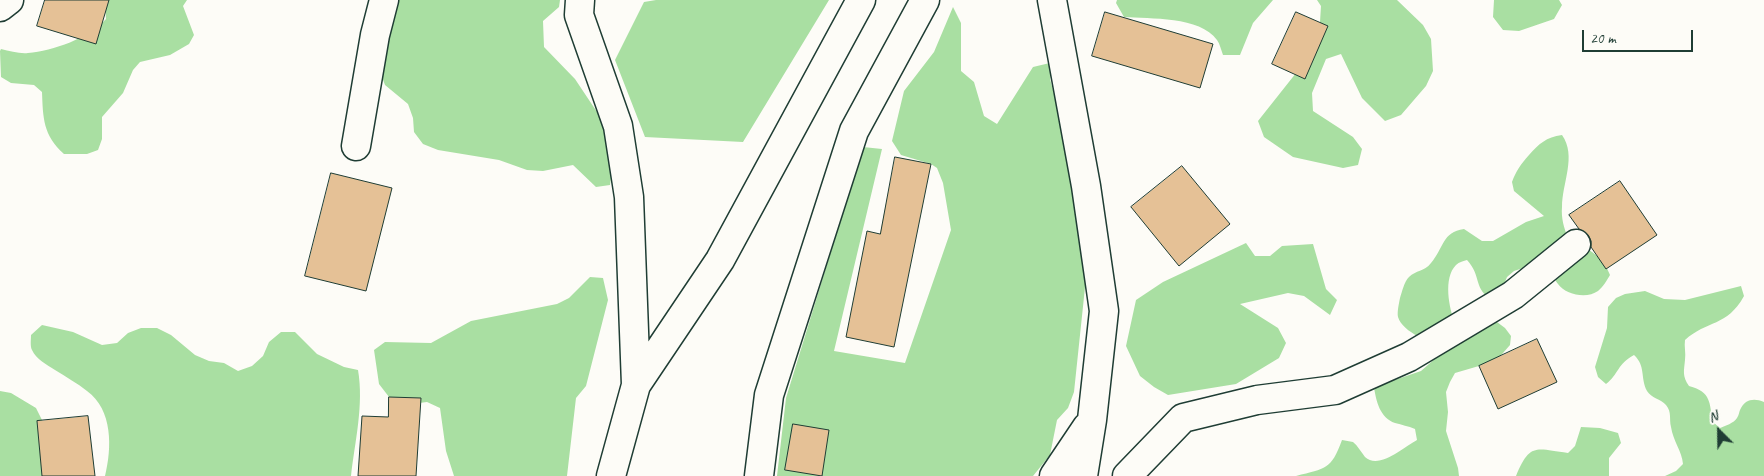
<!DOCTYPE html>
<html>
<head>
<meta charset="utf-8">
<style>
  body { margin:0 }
  #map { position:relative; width:1764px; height:476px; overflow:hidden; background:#fdfcf7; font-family:Caveat,sans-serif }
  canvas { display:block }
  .north { position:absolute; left:1694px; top:406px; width:50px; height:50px; -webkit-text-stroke:4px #fdfcf7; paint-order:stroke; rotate:337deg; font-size:14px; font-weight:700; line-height:20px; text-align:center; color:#1f3d34 }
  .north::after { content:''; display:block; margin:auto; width:18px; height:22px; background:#1f3d34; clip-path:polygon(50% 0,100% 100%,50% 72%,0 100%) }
  .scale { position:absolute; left:1582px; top:30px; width:111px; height:22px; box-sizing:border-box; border:2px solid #1f3d34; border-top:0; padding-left:6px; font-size:15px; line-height:18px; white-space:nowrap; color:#1f3d34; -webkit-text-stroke:4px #fdfcf7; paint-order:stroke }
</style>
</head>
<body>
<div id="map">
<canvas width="1764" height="476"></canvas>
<div class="north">N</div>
<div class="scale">20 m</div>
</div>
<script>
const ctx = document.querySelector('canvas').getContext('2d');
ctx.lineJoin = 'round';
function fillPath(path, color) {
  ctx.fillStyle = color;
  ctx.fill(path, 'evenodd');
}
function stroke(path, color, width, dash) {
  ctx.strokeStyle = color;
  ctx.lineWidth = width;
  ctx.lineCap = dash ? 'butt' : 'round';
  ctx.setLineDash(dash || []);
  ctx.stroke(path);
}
fillPath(new Path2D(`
  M 105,0 L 187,0 L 183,6 L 194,35 L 189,44 L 170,55 L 140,62 L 133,70 L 123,93 L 102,117 L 102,139 L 98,150 L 87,154 L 64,154 C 43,135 43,118 42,92 L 34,85 L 11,83 L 1,77 L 0,51 L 1,49 C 10,51 20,54 28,53 C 53,51 89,38 106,19 Z
  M 376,0 L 560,0 L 559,7 L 543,21 L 544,47 L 575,79 L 601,118 L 612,170 L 610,185 L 596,187 L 573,165 L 543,171 L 527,170 L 499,160 L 438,150 L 423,144 L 414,132 L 413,118 L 408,104 L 385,85 L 374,56 Z
  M 656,0 L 829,0 L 743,142 L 645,137 L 615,60 L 644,2 Z
  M 1117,0 L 1273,0 L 1253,23 L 1240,55 L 1223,55 C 1221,50 1220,44 1217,40 C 1200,16 1150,19 1124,17 L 1116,3 Z
  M 1317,0 L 1397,0 L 1423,25 L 1431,39 L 1433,71 L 1426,86 L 1401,115 L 1385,121 L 1362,98 L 1341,54 L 1326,59 L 1312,93 L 1313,111 L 1353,137 L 1362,149 L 1358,165 L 1343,168 L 1293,157 L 1264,137 L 1258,121 L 1300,68 L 1320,22 L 1321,6 Z
  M 1494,0 L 1559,0 L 1562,5 L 1554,19 L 1519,31 L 1503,30 L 1493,17 Z
  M 953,7 L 961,23 L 961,71 L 974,82 L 984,116 L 997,124 L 1033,67 L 1054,62 L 1050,79 L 1076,174 L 1086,278 L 1074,392 L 1068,408 L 1057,420 L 1050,455 L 1033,476 L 777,476 L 786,398 L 863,147 L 882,149 L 834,351 L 905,363 L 951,230 L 943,183 L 937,168 L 931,164 L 901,155 L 892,141 L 904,91 L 934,52 Z
  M 1562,135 C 1577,156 1562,183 1562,207 C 1561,218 1564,228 1568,238 C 1586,248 1603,255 1610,275 C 1607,280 1603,287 1598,291 C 1587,299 1566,295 1558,284 C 1555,281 1554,276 1553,273 L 1535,264 L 1514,271 L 1507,277 L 1503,287 L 1493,300 C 1473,290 1482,276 1467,260 C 1464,261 1459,262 1456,265 C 1443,278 1449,308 1455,323 L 1487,321 L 1497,322 L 1505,328 L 1511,336 L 1510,345 L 1496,361 L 1455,373 L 1450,382 L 1446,392 L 1448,412 L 1446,431 L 1458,468 L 1459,476 L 1296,476 C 1326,468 1331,470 1342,440 L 1353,442 C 1358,446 1361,452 1365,457 C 1379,470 1404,447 1417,440 L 1415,429 C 1408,426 1402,425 1395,423 C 1380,418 1376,401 1374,387 L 1421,371 L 1445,350 C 1431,342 1403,333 1398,317 C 1397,312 1399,303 1400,298 C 1402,292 1404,282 1409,277 C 1416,270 1424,272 1431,263 C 1444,248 1442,232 1464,229 L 1482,241 L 1493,241 L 1526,222 L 1544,216 L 1514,191 L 1512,182 C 1516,171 1521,164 1529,155 C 1539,144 1546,137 1562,135 Z
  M 1246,243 L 1255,256 L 1270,256 L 1282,246 L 1313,244 L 1326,289 L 1337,300 L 1330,315 L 1304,296 L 1288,293 L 1240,304 L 1278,328 L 1286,343 L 1279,358 L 1236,384 L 1168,395 L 1154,387 L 1140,376 L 1126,346 L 1136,300 L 1163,282 Z
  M 590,277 L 603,278 L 608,300 L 586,386 L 576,398 L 567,476 L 454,476 L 446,451 L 440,408 L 427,402 L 396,406 L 379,384 L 374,350 L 385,342 L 431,343 L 471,321 L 557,304 L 569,298 Z
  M 1741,286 L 1744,296 C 1727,327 1707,320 1685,340 C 1684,346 1686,353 1685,360 C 1684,371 1682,376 1689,386 C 1712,392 1709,403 1713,422 L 1720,428 C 1725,426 1734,423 1737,418 C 1739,415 1739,412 1740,410 C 1745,399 1754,398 1764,402 L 1764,476 L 1665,476 L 1676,471 L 1683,464 C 1682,451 1673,441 1671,427 C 1669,419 1672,412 1666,405 C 1661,399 1651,398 1647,391 C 1640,377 1646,366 1634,355 C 1617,364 1619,374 1606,384 L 1598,377 L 1595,367 L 1607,328 L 1608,307 L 1616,298 L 1625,294 L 1645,291 L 1664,299 L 1685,300 Z
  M 42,325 L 73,332 L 102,345 L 117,343 L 128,333 L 141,328 L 157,328 L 171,335 L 195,355 L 209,361 L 224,363 L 238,371 L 252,366 L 263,356 L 269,342 L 281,332 L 295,332 L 317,354 L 344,367 L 358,370 C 364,405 355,441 351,476 L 105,476 C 112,448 113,410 87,391 C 77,383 66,377 55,370 C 47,365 36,359 32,350 C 30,346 31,340 31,335 Z
  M 0,391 L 11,393 L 36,408 L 43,422 L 44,476 L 0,476 Z
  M 1581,427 L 1600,428 L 1618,433 L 1621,443 L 1609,458 L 1609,476 L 1516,476 C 1530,442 1536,449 1568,453 L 1575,446 Z`), '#a9dfa2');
const building = new Path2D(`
  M 45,0 L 109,0 L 96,44 L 37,26 Z
  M 1105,12 L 1213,44 L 1200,88 L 1092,56 Z
  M 1296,12 L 1328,26 L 1305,79 L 1272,64 Z
  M 895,157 L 931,164 L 894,347 L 846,337 L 867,231 L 880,234 Z
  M 1182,166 L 1230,224 L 1179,266 L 1131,207 Z
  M 331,173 L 392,188 L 366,291 L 305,276 Z
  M 1620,181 L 1657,235 L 1606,269 L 1591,247 L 1591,241 L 1588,235 L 1579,229 L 1569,215 Z
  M 1537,339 L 1557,382 L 1498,409 L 1479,366 Z
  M 389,397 L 421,398 L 416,476 L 358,476 L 362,416 L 388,417 Z
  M 88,416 L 95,476 L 42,476 L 37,421 Z
  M 793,424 L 829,430 L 822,476 L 785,470 Z`);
fillPath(building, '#e5c196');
stroke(building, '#1f3d34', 1);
const minor = new Path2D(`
  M 580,0 L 579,15 L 618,126 L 629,197 L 636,385
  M 1052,0 L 1086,186 L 1104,311 L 1092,420 L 1083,476
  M 0,7 L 9,0
  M 356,146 L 375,35 L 384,0
  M 611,476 L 636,385 L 720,260 L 861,0
  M 759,476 L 769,395 L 854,131 L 925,0
  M 1054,476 L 1087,427
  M 1127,476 L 1183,418 L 1257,400 L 1335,390 L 1409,357 L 1513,295 L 1576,244`);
stroke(minor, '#1f3d34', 31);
stroke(minor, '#fdfcf7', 28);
</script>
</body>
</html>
